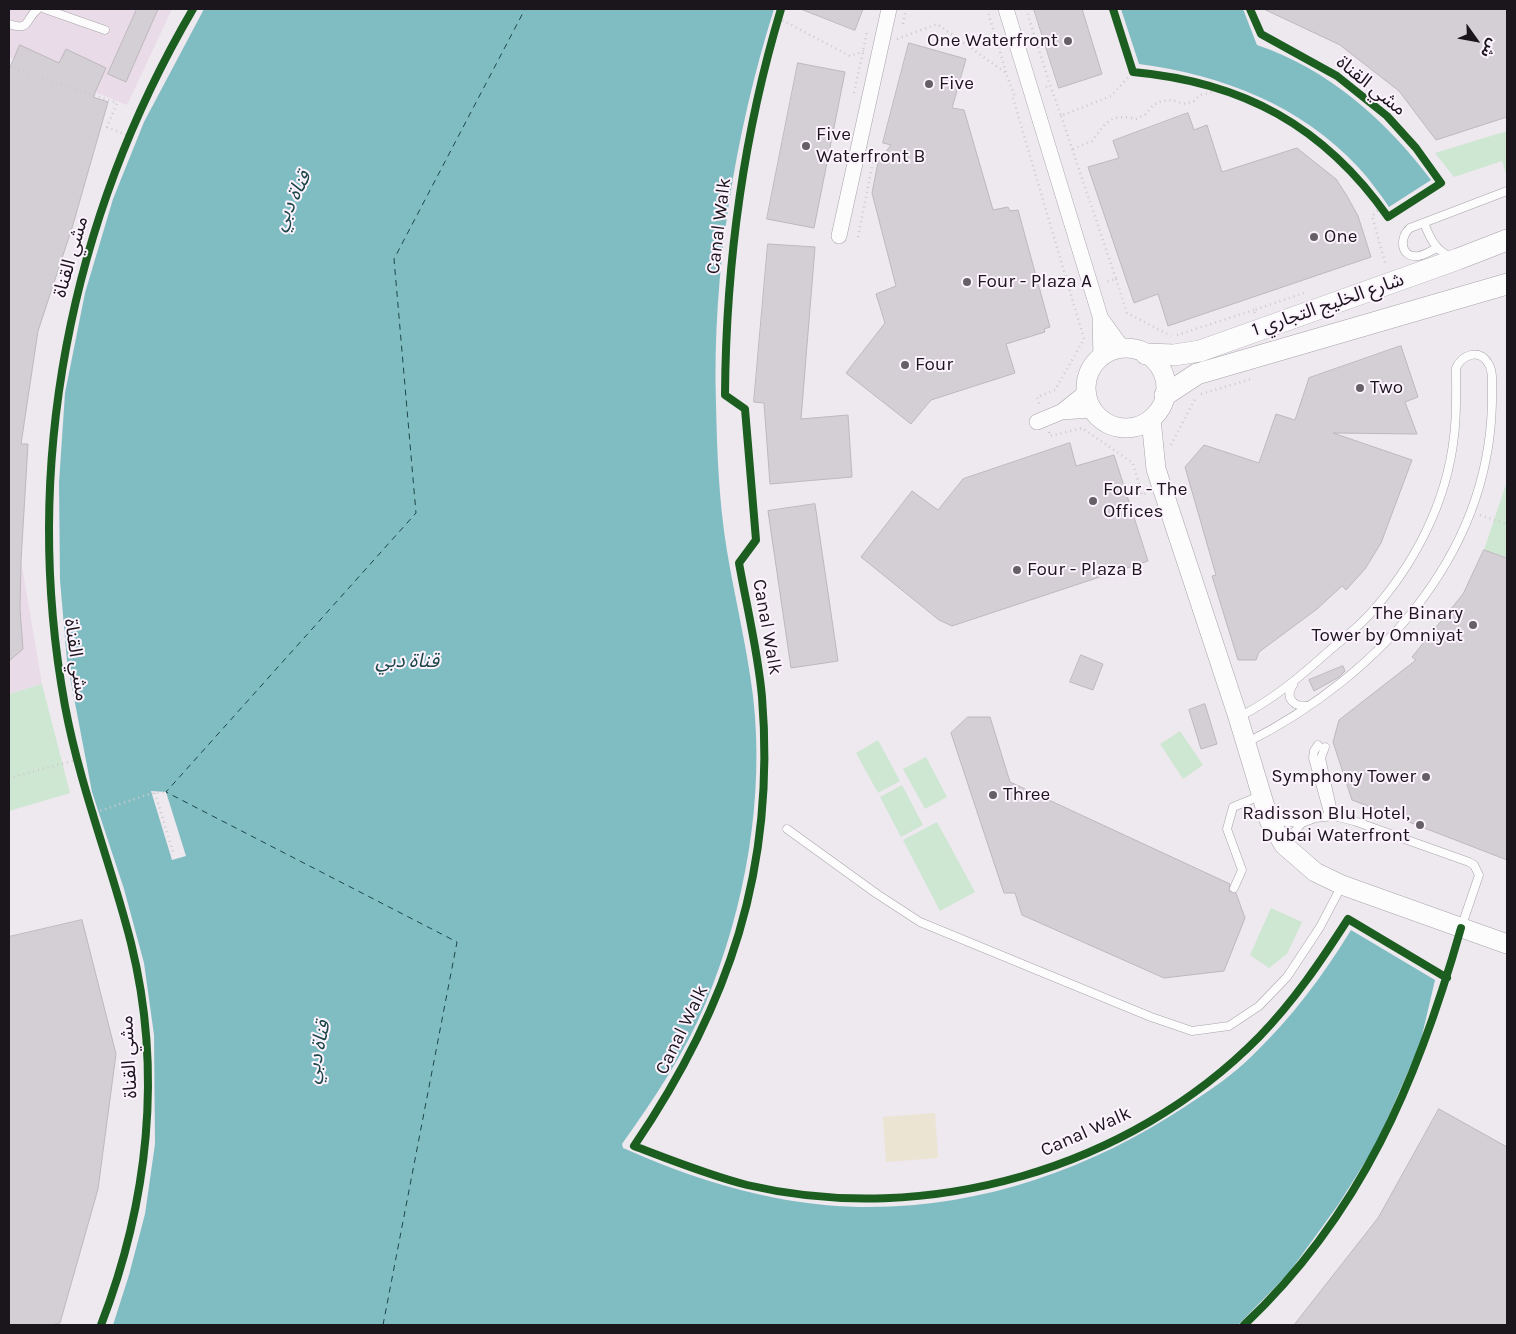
<!DOCTYPE html>
<html>
<head>
<meta charset="utf-8">
<style>
  body { margin:0 }
  #map { position:relative; width:1516px; height:1334px; overflow:hidden; background:#eee8ef; font-family:Karla,"Noto Sans Arabic",sans-serif }
  canvas { display:block }
  .frame { position:absolute; inset:0; border:10px solid #1a161b; pointer-events:none }
  .north { position:absolute; left:1451px; top:15px; width:50px; height:50px; -webkit-text-stroke:4px #fdf3ff; paint-order:stroke; rotate:122deg; font-size:14px; font-weight:700; line-height:20px; text-align:center; color:#1a161b }
  .north::after { content:''; display:block; margin:auto; width:18px; height:22px; background:#1a161b; clip-path:polygon(50% 0,100% 100%,50% 72%,0 100%) }
</style>
</head>
<body>
<div id="map">
<canvas width="1516" height="1334"></canvas>
<div class="frame"></div>
<div class="north">ش</div>
</div>
<script>
const ctx = document.querySelector('canvas').getContext('2d');
ctx.lineJoin = 'round';
function fillPath(path, color) {
  ctx.fillStyle = color;
  ctx.fill(path, 'evenodd');
}
function stroke(path, color, width, dash) {
  ctx.strokeStyle = color;
  ctx.lineWidth = width;
  ctx.lineCap = dash ? 'butt' : 'round';
  ctx.setLineDash(dash || []);
  ctx.stroke(path);
}
function drawText(font, color, halo, rows, align = 'center') {
  ctx.font = font + ' Karla,"Noto Sans Arabic",sans-serif';
  ctx.lineWidth = 4;
  ctx.setLineDash([]);
  ctx.textBaseline = 'middle';
  ctx.strokeStyle = halo;
  ctx.fillStyle = color;
  for (const [text, x, y, turn = 0] of rows) {
    ctx.save();
    ctx.translate(x, y);
    ctx.rotate((+turn || 0) * Math.PI / 180);
    ctx.textAlign = isNaN(turn) ? turn : align;
    if (halo) ctx.strokeText(text, 0, 0);
    ctx.fillText(text, 0, 0);
    ctx.restore();
  }
}
fillPath(new Path2D(`
  M 9,9 L 172,9 L 127,105 L 9,57 Z
  M 9,560 L 21,561 L 42,684 L 9,694 Z`), '#e9dbe7');
fillPath(new Path2D(`
  M 1507,131 L 1507,177 L 1502,161 L 1454,177 L 1435,153 Z
  M 1507,481 L 1507,557 L 1484,550 Z
  M 42,684 L 70,793 L 9,811 L 9,694 Z
  M 1180,731 L 1203,765 L 1183,779 L 1160,744 Z
  M 878,740 L 900,781 L 878,793 L 856,753 Z
  M 926,757 L 947,797 L 925,809 L 903,769 Z
  M 902,785 L 923,825 L 901,837 L 880,797 Z
  M 937,822 L 975,892 L 940,911 L 903,840 Z
  M 1271,908 L 1302,922 L 1287,954 L 1269,968 L 1250,955 Z`), '#cee7d2');
fillPath(new Path2D(`
  M 935,1113 L 938,1158 L 886,1162 L 883,1117 Z`), '#ece4d2');
fillPath(new Path2D(`
  M 204,9 L 774,9 C 735,133 712,273 716,404 C 717,452 719,503 727,551 C 735,599 747,647 753,696 C 765,797 745,908 706,1002 C 685,1053 654,1099 622,1144 L 623,1148 C 689,1177 753,1198 825,1205 C 953,1217 1081,1176 1186,1106 C 1209,1091 1233,1075 1253,1055 C 1292,1017 1323,976 1351,930 L 1435,980 L 1420,1044 L 1377,1143 L 1338,1205 L 1288,1274 L 1238,1325 L 113,1325 L 129,1275 L 145,1214 L 155,1144 L 154,1035 L 144,963 L 124,889 L 92,792 L 67,661 L 60,580 L 59,483 L 65,393 L 85,293 L 113,199 L 144,122 Z
  M 1121,9 L 1243,9 L 1257,45 C 1328,69 1386,120 1431,180 L 1389,207 C 1380,194 1370,180 1359,168 C 1301,105 1222,75 1139,64 Z`), '#80bdc2');
fillPath(new Path2D(`
  M 151,791 L 166,792 L 186,856 L 172,860 Z`), '#eee8ef');
stroke(new Path2D(`
  M 383,1325 L 457,942 L 166,792 L 416,513 L 394,259 L 525,9`), '#1d4749', 1, [6, 5]);
const building = new Path2D(`
  M 137,9 L 158,9 L 126,82 L 108,74 Z
  M 801,9 L 863,9 L 855,30 Z
  M 1034,9 L 1082,9 L 1102,74 L 1059,88 Z
  M 1264,9 L 1507,9 L 1507,117 L 1436,140 L 1399,91 L 1340,45 Z
  M 909,43 L 966,59 L 952,108 L 964,110 L 993,210 L 1008,207 L 1010,211 L 1018,210 L 1050,327 L 1044,329 L 1045,332 L 1006,344 L 1015,373 L 931,400 L 911,424 L 846,373 L 885,323 L 876,294 L 896,286 L 872,193 L 878,162 L 891,145 L 883,143 Z
  M 20,45 L 59,63 L 66,49 L 106,68 L 93,97 L 108,102 L 72,228 L 38,331 L 21,444 L 28,444 L 21,561 L 20,609 L 23,649 L 9,661 L 9,70 Z
  M 798,63 L 845,72 L 814,228 L 767,219 Z
  M 1188,113 L 1194,130 L 1207,125 L 1222,172 L 1297,148 L 1317,164 L 1336,179 L 1347,196 L 1358,216 L 1371,257 L 1168,326 L 1158,294 L 1134,303 L 1088,167 L 1119,158 L 1113,141 Z
  M 768,244 L 815,247 L 801,419 L 848,415 L 852,477 L 770,484 L 764,403 L 754,402 Z
  M 1401,346 L 1418,397 L 1405,402 L 1417,434 L 1333,433 L 1412,460 L 1381,543 L 1365,569 L 1346,590 L 1342,586 L 1317,609 L 1259,652 L 1256,660 L 1238,660 L 1212,576 L 1216,575 L 1185,467 L 1204,445 L 1259,463 L 1276,414 L 1295,420 L 1309,378 Z
  M 1070,443 L 1076,466 L 1114,455 L 1148,561 L 952,626 L 939,620 L 861,557 L 912,491 L 938,510 L 963,479 Z
  M 815,504 L 838,661 L 791,668 L 768,511 Z
  M 1484,550 L 1507,558 L 1507,860 L 1352,800 L 1333,742 L 1339,720 L 1416,660 L 1412,657 L 1463,594 Z
  M 1081,655 L 1103,664 L 1093,690 L 1070,682 Z
  M 1343,666 L 1345,671 L 1339,677 L 1314,691 L 1309,680 Z
  M 1205,704 L 1217,744 L 1201,749 L 1189,710 Z
  M 968,717 L 990,717 L 1010,782 L 1230,884 L 1229,891 L 1236,893 L 1245,918 L 1224,971 L 1164,978 L 1022,915 L 1015,893 L 1004,893 L 951,733 Z
  M 82,920 L 116,1054 L 98,1189 L 60,1323 L 51,1325 L 9,1325 L 9,937 Z
  M 1439,1109 L 1507,1147 L 1507,1325 L 1294,1325 L 1378,1218 Z`);
fillPath(building, '#d3cfd4');
stroke(building, '#bcb8bc', 1);
const service = new Path2D(`
  M 45,9 L 105,30
  M 9,24 C 31,32 25,18 38,9
  M 1424,223 C 1430,238 1435,250 1451,257
  M 1437,248 C 1432,250 1425,255 1418,256 C 1400,258 1399,237 1410,228 L 1507,191
  M 1293,685 C 1284,698 1294,707 1307,706
  M 1239,717 C 1274,699 1301,676 1330,650 C 1343,639 1357,628 1369,615 C 1414,566 1447,502 1454,436 C 1457,414 1456,390 1456,368 C 1462,355 1479,348 1488,363 C 1493,370 1492,380 1492,389 C 1495,549 1383,674 1246,743
  M 1318,745 L 1314,751 L 1313,758 L 1329,816
  M 1325,747 L 1321,758 L 1334,816
  M 1272,821 L 1302,823
  M 787,829 L 877,894 L 920,922 L 1151,1017 L 1192,1031 L 1229,1026 L 1259,1006 L 1287,977 L 1320,927 L 1342,885
  M 1285,843 L 1302,823 L 1315,818 L 1334,816 L 1354,821 L 1469,862 L 1474,865 L 1479,875 L 1461,928
  M 1234,888 L 1242,870 L 1227,829 L 1233,807 L 1260,796`);
const minor = new Path2D(`
  M 1006,9 L 1100,316 L 1101,357
  M 839,236 L 889,9
  M 1102,320 L 1123,349
  M 1061,412 L 1092,410
  M 1037,422 L 1061,412 L 1086,392`);
const tertiary = new Path2D(`
  M1086 388a40 40 0 1 1 80 0a40 40 0 1 1-80 0Z
  M 1151,419 L 1156,469 L 1238,717 L 1269,820 L 1284,845 L 1315,872 L 1342,885 L 1507,944`);
const secondary = new Path2D(`
  M 1146,354 L 1174,355 L 1200,351 L 1458,259 L 1507,240
  M 1165,395 L 1197,374 L 1507,284`);
stroke(service, '#a8a4a9', 9);
stroke(minor, '#a8a4a9', 16);
stroke(tertiary, '#a8a4a9', 20);
stroke(secondary, '#a8a4a9', 22);
stroke(new Path2D(`
  M 987,9 L 1006,72
  M 1026,9 L 1050,85
  M 778,18 L 850,56 L 864,51
  M 903,24 L 906,9
  M 897,39 L 937,24 L 1006,73 L 1015,97
  M 9,66 L 117,103 L 107,127 L 129,136
  M 1046,87 L 1050,85 L 1061,116 L 1111,96 L 1133,72
  M 854,93 L 867,32
  M 1013,98 L 1084,339 L 1055,390 L 1037,397 L 1040,406
  M 1061,116 L 1116,279 L 1105,282
  M 1073,149 L 1092,141 L 1105,124 L 1114,118 L 1125,117 L 1136,119 L 1146,114 L 1153,105 L 1162,101 L 1172,100 L 1185,104 L 1194,101 L 1200,95 L 1224,89
  M 1381,207 L 1372,216 L 1386,266
  M 858,237 L 873,162
  M 1116,279 L 1127,313 L 1171,336
  M 1255,313 L 1254,310 L 1307,292
  M 1177,335 L 1254,310
  M 1201,394 L 1251,379
  M 1049,432 L 1050,436 L 1082,428 L 1133,463 L 1142,495 L 1146,493
  M 1171,445 L 1195,399
  M 1480,515 L 1507,524
  M 9,778 L 76,760
  M 155,793 L 174,855
  M 91,814 L 152,793 L 166,792`), '#cccacc', 2.5, [1, 4]);
stroke(service, '#fcfcfd', 8);
stroke(minor, '#fcfcfd', 15);
stroke(tertiary, '#fcfcfd', 19);
stroke(secondary, '#fcfcfd', 21);
stroke(new Path2D(`
  M 781,9 C 743,135 726,263 725,395 L 745,409 L 756,540 L 739,563 C 747,608 758,652 762,697 C 776,868 729,1006 634,1146 C 671,1160 708,1175 747,1185 C 927,1227 1129,1169 1259,1037 C 1294,1001 1321,961 1348,919 L 1447,978
  M 1113,9 L 1133,72 C 1243,82 1324,126 1388,217 L 1441,183 L 1416,148 L 1387,116 L 1337,76 L 1261,34 L 1250,9
  M 101,1325 C 148,1203 163,1072 131,943 C 111,864 80,787 65,706 C 21,466 70,219 193,9
  M 1244,1325 C 1361,1215 1418,1080 1461,928`), '#1b5e20', 8);
for (const [x, y, r, color] of [
  [1068,41,5,"#646065"],
  [929,84,5,"#646065"],
  [806,146,5,"#646065"],
  [1314,237,5,"#646065"],
  [967,282,5,"#646065"],
  [905,365,5,"#646065"],
  [1360,388,5,"#646065"],
  [1093,501,5,"#646065"],
  [1017,570,5,"#646065"],
  [1473,625,5,"#646065"],
  [1426,777,5,"#646065"],
  [993,795,5,"#646065"],
  [1420,825,5,"#646065"]
]) {
  const dot = new Path2D();
  dot.arc(x, y, r, 0, 2 * Math.PI);
  ctx.fillStyle = color;
  ctx.fill(dot);
  stroke(dot, '#fdf3ff', 2);
}
drawText('19px', '#1a161b', '#fdf3ff', [
  ["One Waterfront",1058,41,"right"],
  ["Five",939,84],
  ["Five",816,135],
  ["Waterfront B",816,157],
  ["One",1324,237],
  ["Four - Plaza A",977,282],
  ["Four",915,365],
  ["Two",1370,388],
  ["Four - The",1103,490],
  ["Offices",1103,512],
  ["Four - Plaza B",1027,570],
  ["The Binary",1463,614,"right"],
  ["Tower by Omniyat",1463,636,"right"],
  ["Symphony Tower",1416,777,"right"],
  ["Three",1003,795],
  ["Radisson Blu Hotel,",1410,814,"right"],
  ["Dubai Waterfront",1410,836,"right"]
], 'left');
drawText('19px', '#1a161b', '#fdf3ff', [
  ["مشي القناة",1371,86,39],
  ["Canal Walk",719,226,-83],
  ["مشي القناة",71,257,-74],
  ["شارع الخليج التجاري 1",1328,305,-19],
  ["Canal Walk",767,627,80],
  ["مشي القناة",76,660,82],
  ["Canal Walk",682,1030,-64],
  ["مشي القناة",129,1057,-93],
  ["Canal Walk",1086,1132,-24]
]);
drawText('italic 20px', '#1d4749', '#fdf3ff', [
  ["قناة دبي",292,201,-64],
  ["قناة دبي",407,661],
  ["قناة دبي",318,1052,-79]
]);
</script>
</body>
</html>
